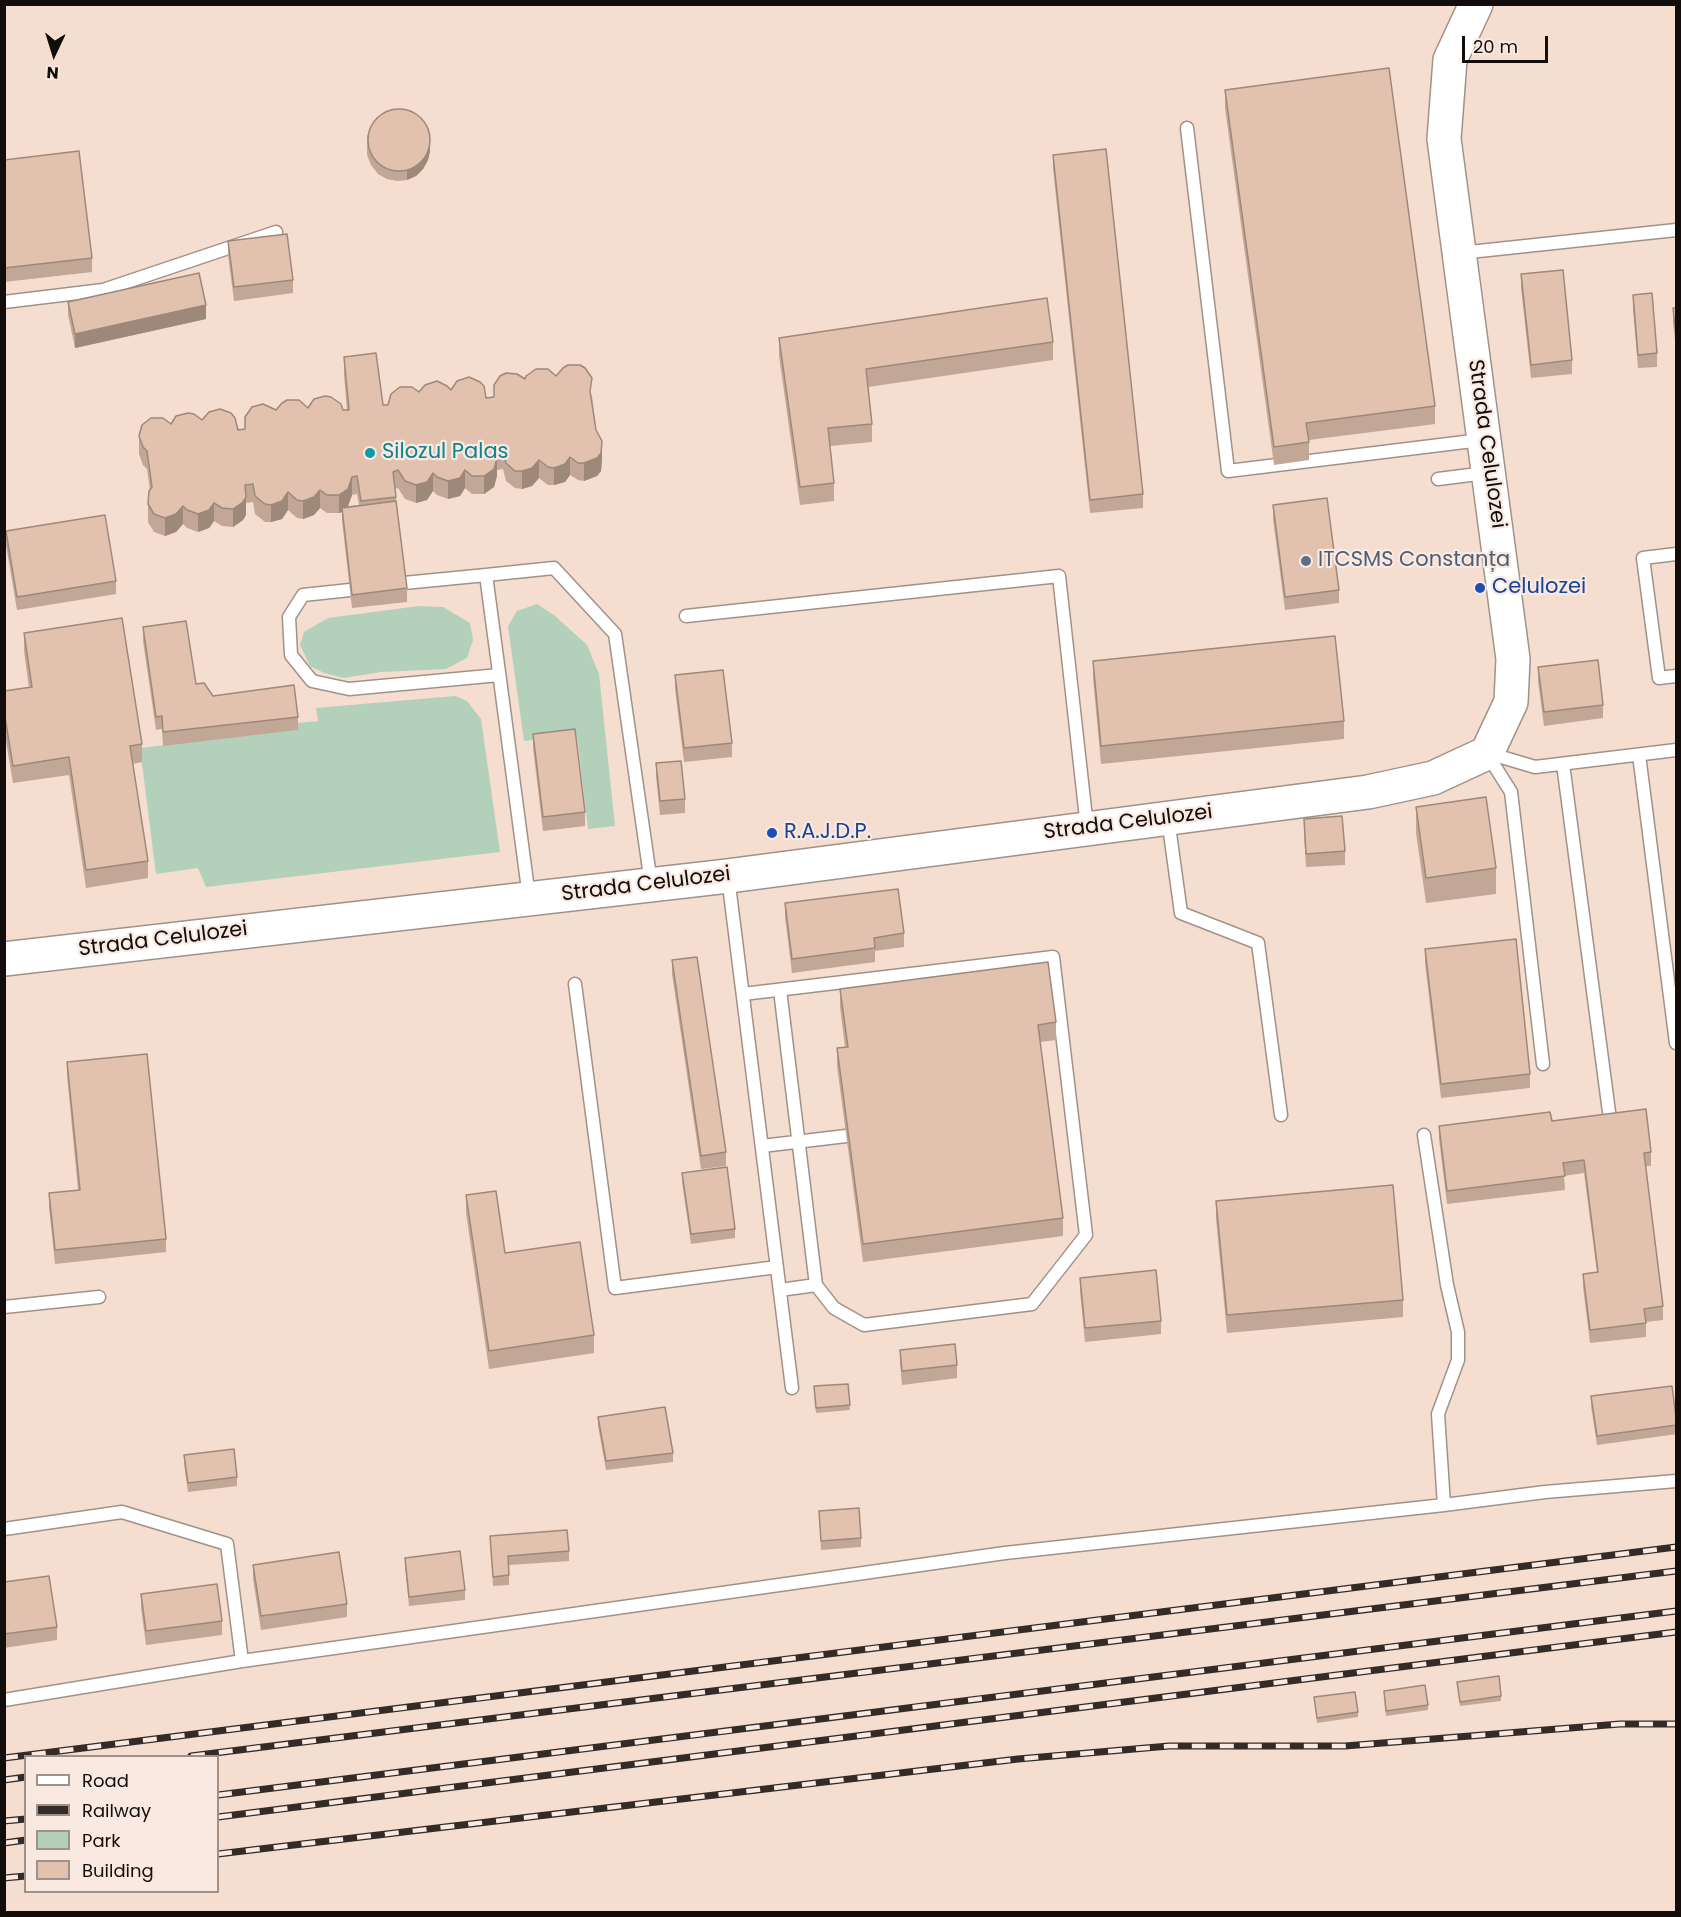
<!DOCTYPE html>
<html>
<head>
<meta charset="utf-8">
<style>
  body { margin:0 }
  #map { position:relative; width:1681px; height:1917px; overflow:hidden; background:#f9e9e0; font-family:Poppins,sans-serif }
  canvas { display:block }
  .frame { position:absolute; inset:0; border:6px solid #120d0a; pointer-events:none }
  .legend { position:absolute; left:24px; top:1755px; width:195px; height:138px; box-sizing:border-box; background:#f9e9e0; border:2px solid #9d918a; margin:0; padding:8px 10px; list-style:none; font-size:18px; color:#120d0a }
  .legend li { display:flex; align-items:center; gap:12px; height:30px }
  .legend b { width:30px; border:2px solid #9d918a }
  .north { position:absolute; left:24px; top:24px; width:60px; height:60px; -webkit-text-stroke:4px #f9e9e0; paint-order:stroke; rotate:184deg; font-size:16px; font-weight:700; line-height:24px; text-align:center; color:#120d0a }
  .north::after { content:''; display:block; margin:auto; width:21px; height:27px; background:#120d0a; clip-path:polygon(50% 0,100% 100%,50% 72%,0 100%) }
  .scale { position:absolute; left:1462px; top:36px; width:86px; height:27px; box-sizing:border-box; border:3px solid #120d0a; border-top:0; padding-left:8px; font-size:18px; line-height:21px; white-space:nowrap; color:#120d0a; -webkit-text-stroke:4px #f9e9e0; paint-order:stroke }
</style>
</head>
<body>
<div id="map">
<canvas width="1681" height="1917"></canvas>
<div class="frame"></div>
<ul class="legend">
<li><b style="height:8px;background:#fff"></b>Road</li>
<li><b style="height:8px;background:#322b27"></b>Railway</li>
<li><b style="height:16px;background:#b3d0bb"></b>Park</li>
<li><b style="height:16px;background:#e2c2af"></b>Building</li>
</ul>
<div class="north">N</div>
<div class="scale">20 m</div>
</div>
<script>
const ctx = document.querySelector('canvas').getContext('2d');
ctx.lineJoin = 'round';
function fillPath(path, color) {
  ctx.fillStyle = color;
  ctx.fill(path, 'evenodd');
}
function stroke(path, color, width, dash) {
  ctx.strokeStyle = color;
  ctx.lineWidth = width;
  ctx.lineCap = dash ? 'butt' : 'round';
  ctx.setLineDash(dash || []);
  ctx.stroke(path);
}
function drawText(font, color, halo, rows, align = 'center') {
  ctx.font = font + ' Poppins,sans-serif';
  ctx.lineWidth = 4.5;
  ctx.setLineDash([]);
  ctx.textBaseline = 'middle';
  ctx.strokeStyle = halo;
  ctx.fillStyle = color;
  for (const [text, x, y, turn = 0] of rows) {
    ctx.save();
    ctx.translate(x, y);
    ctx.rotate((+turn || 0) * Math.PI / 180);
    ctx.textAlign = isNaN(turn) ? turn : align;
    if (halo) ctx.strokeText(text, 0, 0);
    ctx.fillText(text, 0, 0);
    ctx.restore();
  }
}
fillPath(new Path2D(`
  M 5,5 L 1676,5 L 1676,1912 L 5,1912 ZM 26,1756 L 218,1756 L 218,1892 L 26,1892 Z`), '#f5ddd0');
fillPath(new Path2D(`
  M 537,604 L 554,615 L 587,645 L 599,674 L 615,826 L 588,829 L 577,735 L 524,741 L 508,626 L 517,611 Z
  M 419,606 L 443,607 L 470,623 L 473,640 L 467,658 L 446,669 L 381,672 L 344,678 L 324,673 L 310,666 L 300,645 L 304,632 L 328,618 Z
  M 455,696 L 467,701 L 481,719 L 500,852 L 206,887 L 198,868 L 156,874 L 140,748 L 298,730 L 297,723 L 318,721 L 316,708 Z`), '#b3d0bb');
const lane = new Path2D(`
  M 1187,128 L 1228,471 L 1481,440
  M 1460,253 L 1676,230
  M 4,302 L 103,290 L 276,232
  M 1438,479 L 1486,473
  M 1676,554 L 1643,558 L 1659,678 L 1676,676
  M 404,583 L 486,575
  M 350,590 L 303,595 L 289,617 L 291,655 L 312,681 L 349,689 L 499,675
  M 686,616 L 1059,576 L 1087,827
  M 1488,753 L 1535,767 L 1676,750
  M 1487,754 L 1511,792 L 1543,1064
  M 1639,755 L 1676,1043
  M 1563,764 L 1611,1127
  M 1168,819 L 1181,913 L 1258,943 L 1281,1115
  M 728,877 L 792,1388
  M 529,897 L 486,575 L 554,568 L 615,634 L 651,883
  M 575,984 L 615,1288 L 777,1267
  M 780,990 L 816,1285
  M 743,994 L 1053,957 L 1086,1235 L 1032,1304 L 864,1325 L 834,1308 L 816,1285 L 780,1290
  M 1424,1135 L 1447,1285 L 1458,1332 L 1458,1360 L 1438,1414 L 1444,1505
  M 762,1146 L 846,1136
  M 4,1307 L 99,1297
  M 4,1529 L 122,1512 L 227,1544 L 242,1661
  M 4,1700 L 242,1661 L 1005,1553 L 1444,1505 L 1545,1492 L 1676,1481`);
const secondary = new Path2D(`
  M 4,959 L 728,876 L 1368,792 L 1433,778 L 1487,753 L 1511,702 L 1513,659 L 1444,139 L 1450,60 L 1476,4`);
stroke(lane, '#a19289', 15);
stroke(secondary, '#a19289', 36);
stroke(lane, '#fff', 12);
stroke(secondary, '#fff', 33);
const rail = new Path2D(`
  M 191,1756 L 1676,1571
  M 4,1758 L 1676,1547
  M 4,1780 L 26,1777
  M 218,1795 L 1676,1611
  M 218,1817 L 1676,1632
  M 4,1821 L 26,1819
  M 4,1843 L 26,1840
  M 218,1854 L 1018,1759 L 1169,1746 L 1345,1746 L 1620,1724 L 1676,1724
  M 4,1878 L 26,1876`);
stroke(rail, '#322b27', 7);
stroke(rail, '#f9e9e0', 4.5, [14]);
fillPath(new Path2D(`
  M 1225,90 L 1435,406 L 1435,424 L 1309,440 L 1309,460 L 1274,465 L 1225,108 Z
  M 367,135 L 430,151 L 428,160 L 423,169 L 416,176 L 407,180 L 397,181 L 387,179 L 378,174 L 371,165 L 367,155 Z
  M 1053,155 L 1143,494 L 1143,508 L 1090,513 L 1053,169 Z
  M 4,160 L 92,258 L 92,272 L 4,282 Z
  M 228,241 L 293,280 L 293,293 L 234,301 L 228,255 Z
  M 1521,274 L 1572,360 L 1572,374 L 1531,378 L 1521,288 Z
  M 1633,295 L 1657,353 L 1657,367 L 1638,368 L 1633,309 Z
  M 68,302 L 206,319 L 75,348 L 68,315 Z
  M 1673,308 L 1677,308 L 1677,358 L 1673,322 Z
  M 779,338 L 1053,342 L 1053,360 L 868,387 L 872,424 L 872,442 L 830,446 L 834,483 L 834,501 L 800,505 L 779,356 Z
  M 344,357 L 383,405 L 388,405 L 419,392 L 451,390 L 486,398 L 494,397 L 494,385 L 525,379 L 556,376 L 592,396 L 596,430 L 602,459 L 601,471 L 597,476 L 584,481 L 578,480 L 570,475 L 565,482 L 554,485 L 548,485 L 539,478 L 532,486 L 522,489 L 515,488 L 506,481 L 503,469 L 497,470 L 497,476 L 494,487 L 484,494 L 472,494 L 465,488 L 460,496 L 448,499 L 437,495 L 433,491 L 427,500 L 416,503 L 405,499 L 398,488 L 395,489 L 407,588 L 407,602 L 352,608 L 342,521 L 342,512 L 339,513 L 327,513 L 320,508 L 314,515 L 303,519 L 297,518 L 288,510 L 282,519 L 271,522 L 265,522 L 255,514 L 253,502 L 246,503 L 246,515 L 243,520 L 233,527 L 222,526 L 214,521 L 209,528 L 198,532 L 187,528 L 183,524 L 176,532 L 165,536 L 154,532 L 148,522 L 148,504 L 150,490 L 147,469 L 143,465 L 139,454 L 139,436 L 171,424 L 202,420 L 238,430 L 245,429 L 276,410 L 308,408 L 347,410 L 344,375 ZM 357,494 L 359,505 L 348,506 L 352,495 Z
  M 1273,505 L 1339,590 L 1339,603 L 1285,610 L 1273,519 Z
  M 6,531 L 116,581 L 116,594 L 17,610 L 6,545 Z
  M 143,627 L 196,684 L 213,696 L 298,717 L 298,730 L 163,746 L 162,729 L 156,730 L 143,641 Z
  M 24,633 L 142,744 L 142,762 L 133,764 L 148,861 L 148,878 L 86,888 L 69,775 L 13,783 L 4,729 L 4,691 L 29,688 L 24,651 Z
  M 1093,661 L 1344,721 L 1344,739 L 1101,764 L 1093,678 Z
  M 1538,667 L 1603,705 L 1603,718 L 1544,726 L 1538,681 Z
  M 675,675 L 732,743 L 732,757 L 684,762 L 675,689 Z
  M 533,734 L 585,812 L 585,826 L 543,831 L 533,748 Z
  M 656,763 L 685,799 L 685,813 L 660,815 L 656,776 Z
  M 1416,807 L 1496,868 L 1496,894 L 1426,903 L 1416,833 Z
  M 1304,819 L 1345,851 L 1345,865 L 1306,867 L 1304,833 Z
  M 785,903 L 904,933 L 904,947 L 875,951 L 875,962 L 792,973 L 785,917 Z
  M 1425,949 L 1530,1074 L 1530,1088 L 1441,1098 L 1425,963 Z
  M 672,960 L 726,1152 L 726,1166 L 701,1169 L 672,974 Z
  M 840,989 L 1056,1022 L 1056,1040 L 1040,1042 L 1063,1218 L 1063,1236 L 863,1262 L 837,1066 L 837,1048 L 845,1047 L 840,1007 Z
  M 67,1062 L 166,1239 L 166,1252 L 55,1264 L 49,1207 L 49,1193 L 78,1190 L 67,1075 Z
  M 1552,1121 L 1651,1152 L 1651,1166 L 1646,1166 L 1663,1306 L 1663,1320 L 1646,1322 L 1646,1337 L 1590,1343 L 1583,1287 L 1583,1274 L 1597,1272 L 1584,1173 L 1564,1176 L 1565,1190 L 1447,1204 L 1439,1139 L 1439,1126 Z
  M 682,1173 L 735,1229 L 735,1238 L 691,1244 L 682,1182 Z
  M 466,1195 L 505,1253 L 594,1335 L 594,1353 L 489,1369 L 466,1213 Z
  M 1216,1201 L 1403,1300 L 1403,1317 L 1227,1333 L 1216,1219 Z
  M 1080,1278 L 1161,1321 L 1161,1334 L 1085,1342 L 1080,1291 Z
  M 900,1350 L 957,1365 L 957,1378 L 902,1385 L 900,1363 Z
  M 848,1384 L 850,1410 L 816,1413 L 814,1386 Z
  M 1591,1396 L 1677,1421 L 1677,1434 L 1597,1445 L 1591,1406 Z
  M 598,1417 L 673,1453 L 673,1462 L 606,1470 L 598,1426 Z
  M 184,1455 L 237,1477 L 237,1486 L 188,1492 L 184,1464 Z
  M 819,1511 L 861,1538 L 861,1547 L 821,1550 Z
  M 490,1536 L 569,1551 L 569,1561 L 509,1565 L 509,1585 L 493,1586 Z
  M 405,1558 L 465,1590 L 465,1600 L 409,1606 L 405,1567 Z
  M 253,1565 L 347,1604 L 347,1617 L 261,1630 L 253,1579 Z
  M 4,1582 L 57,1627 L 57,1640 L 4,1648 Z
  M 141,1594 L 222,1621 L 222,1635 L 146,1645 L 141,1608 Z
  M 1457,1682 L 1501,1696 L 1501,1701 L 1460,1706 Z
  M 1384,1691 L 1428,1705 L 1428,1710 L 1386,1716 Z
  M 1314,1697 L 1358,1712 L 1358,1717 L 1317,1723 Z`), '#c2a796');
fillPath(new Path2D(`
  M 430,142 L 430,151 L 428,160 L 423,169 L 416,176 L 407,180 L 407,171 Z
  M 206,305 L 206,319 L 75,348 L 75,334 Z
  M 602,441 L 602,459 L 601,471 L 597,476 L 584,481 L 584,463 Z
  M 570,457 L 570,475 L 565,482 L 554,485 L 554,468 Z
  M 497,458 L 497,476 L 494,487 L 484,494 L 484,476 Z
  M 539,460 L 539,478 L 532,486 L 522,489 L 522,471 Z
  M 465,470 L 465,488 L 460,496 L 448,499 L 448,481 Z
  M 433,473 L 433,491 L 427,500 L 416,503 L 416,485 Z
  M 352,477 L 352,495 L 348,506 L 342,508 L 342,512 L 339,513 L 339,495 Z
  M 320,490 L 320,508 L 314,515 L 303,519 L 303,501 Z
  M 288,492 L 288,510 L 282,519 L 271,522 L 271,505 Z
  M 246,497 L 246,515 L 243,520 L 233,527 L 233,509 Z
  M 214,503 L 214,521 L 209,528 L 198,532 L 198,514 Z
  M 183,506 L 183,524 L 176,532 L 165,536 L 165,518 Z`), '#9e887a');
const building = new Path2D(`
  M 1389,68 L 1435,406 L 1306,423 L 1309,442 L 1274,447 L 1225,90 Z
  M368 140a31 31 0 1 1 62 0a31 31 0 1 1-62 0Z
  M 1106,149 L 1143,494 L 1090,500 L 1053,155 Z
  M 79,151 L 92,258 L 4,268 L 4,160 Z
  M 287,234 L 293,280 L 234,287 L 228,241 Z
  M 1563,270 L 1572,360 L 1531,365 L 1521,274 Z
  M 199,273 L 206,305 L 75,334 L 68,302 Z
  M 1652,293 L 1657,353 L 1638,355 L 1633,295 Z
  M 1047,298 L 1053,342 L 866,369 L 872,424 L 828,428 L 834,483 L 800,487 L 779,338 Z
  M 1673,308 L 1677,308 L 1677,344 Z
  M 376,353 L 383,405 L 388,405 L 391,394 L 400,387 L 412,387 L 419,392 L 425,385 L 437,381 L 447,386 L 451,390 L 457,381 L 469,377 L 480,382 L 484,386 L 486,398 L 494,397 L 494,385 L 500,376 L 506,373 L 517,374 L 525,379 L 526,376 L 536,369 L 548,369 L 556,376 L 563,368 L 568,365 L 580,365 L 585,368 L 592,378 L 590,391 L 596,430 L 602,441 L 601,453 L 597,458 L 584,463 L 578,463 L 570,457 L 565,464 L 554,468 L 548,467 L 539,460 L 532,468 L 522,471 L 515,471 L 506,463 L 503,451 L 496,452 L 497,458 L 494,469 L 484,476 L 472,476 L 465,470 L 460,478 L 448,481 L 437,477 L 433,473 L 427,482 L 416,485 L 405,481 L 398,470 L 393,472 L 396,497 L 361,501 L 357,476 L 352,477 L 348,489 L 339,495 L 327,495 L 320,490 L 314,497 L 303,501 L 297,500 L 288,492 L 282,501 L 271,505 L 265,504 L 255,496 L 253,484 L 245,485 L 246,497 L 243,502 L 233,509 L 222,508 L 214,503 L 209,510 L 198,514 L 187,510 L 183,506 L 176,514 L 165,518 L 154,514 L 148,504 L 149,491 L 152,487 L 147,451 L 143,447 L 139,436 L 142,425 L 151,418 L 163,418 L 171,424 L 176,416 L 188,413 L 194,414 L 202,420 L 209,412 L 220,409 L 231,413 L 235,418 L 238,430 L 245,429 L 245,417 L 252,407 L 263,404 L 276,410 L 282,403 L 287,400 L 299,400 L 308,408 L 314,399 L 325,396 L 331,397 L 341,404 L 343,410 L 349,410 L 344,357 Z
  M 1327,498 L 1339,590 L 1285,597 L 1273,505 Z
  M 396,501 L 407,588 L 352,595 L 342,508 Z
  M 105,515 L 116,581 L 17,597 L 6,531 Z
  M 122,618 L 142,744 L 130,746 L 148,861 L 86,870 L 69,757 L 13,766 L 4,711 L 4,691 L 32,687 L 24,633 Z
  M 186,621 L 196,684 L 204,683 L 213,696 L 294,685 L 298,717 L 163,732 L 162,716 L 156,717 L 143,627 Z
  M 1335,636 L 1344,721 L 1101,746 L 1093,661 Z
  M 1598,660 L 1603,705 L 1544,712 L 1538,667 Z
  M 723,670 L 732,743 L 684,748 L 675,675 Z
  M 575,729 L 585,812 L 543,817 L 533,734 Z
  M 681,761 L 685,799 L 660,801 L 656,763 Z
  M 1486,797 L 1496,868 L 1426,878 L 1416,807 Z
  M 1342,816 L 1345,851 L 1306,854 L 1304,819 Z
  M 898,889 L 904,933 L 874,938 L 875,948 L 792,959 L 785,903 Z
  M 1516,939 L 1530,1074 L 1441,1084 L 1425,949 Z
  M 697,957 L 726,1152 L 701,1156 L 672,960 Z
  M 1048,962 L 1056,1022 L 1038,1025 L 1063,1218 L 863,1244 L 837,1048 L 848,1047 L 840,989 Z
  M 147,1054 L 166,1239 L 55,1250 L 49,1193 L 80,1190 L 67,1062 Z
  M 1646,1109 L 1651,1152 L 1644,1153 L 1663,1306 L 1644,1309 L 1646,1323 L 1590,1330 L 1583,1274 L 1598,1272 L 1584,1160 L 1563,1163 L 1565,1176 L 1447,1191 L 1439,1126 L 1550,1112 L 1552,1121 Z
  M 727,1167 L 735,1229 L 691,1234 L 682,1173 Z
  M 1393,1185 L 1403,1300 L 1227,1315 L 1216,1201 Z
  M 496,1191 L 505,1253 L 580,1242 L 594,1335 L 489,1351 L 466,1195 Z
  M 1156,1270 L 1161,1321 L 1085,1328 L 1080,1278 Z
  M 955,1344 L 957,1365 L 902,1371 L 900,1350 Z
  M 848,1384 L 850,1405 L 816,1408 L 814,1386 Z
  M 1672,1386 L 1677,1425 L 1597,1436 L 1591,1396 Z
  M 665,1407 L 673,1453 L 606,1461 L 598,1417 Z
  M 234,1449 L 237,1477 L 188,1483 L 184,1455 Z
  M 859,1508 L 861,1538 L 821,1541 L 819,1511 Z
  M 567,1530 L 569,1551 L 508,1556 L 509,1575 L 493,1577 L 490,1536 Z
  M 460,1551 L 465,1590 L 409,1597 L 405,1558 Z
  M 339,1552 L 347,1604 L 261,1616 L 253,1565 Z
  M 49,1576 L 57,1627 L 4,1634 L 4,1582 Z
  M 217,1584 L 222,1621 L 146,1631 L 141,1594 Z
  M 1499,1676 L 1501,1696 L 1460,1702 L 1457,1682 Z
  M 1425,1685 L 1428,1705 L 1386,1711 L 1384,1691 Z
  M 1355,1692 L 1358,1712 L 1317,1718 L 1314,1697 Z`);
fillPath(building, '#e2c2af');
stroke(building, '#9e887a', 1.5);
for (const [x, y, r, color] of [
  [370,453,6,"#0f9aa8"],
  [1306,561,6,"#5c6f8a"],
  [1480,588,6,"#1a4fb4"],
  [772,833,6,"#1a4fb4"]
]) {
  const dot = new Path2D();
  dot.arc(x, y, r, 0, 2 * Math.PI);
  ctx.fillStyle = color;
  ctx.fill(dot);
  stroke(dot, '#f9e9e0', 2);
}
drawText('21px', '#120d0a', '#f9e9e0', [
  ["Strada Celulozei",1486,444,82],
  ["Strada Celulozei",1128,823,-7],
  ["Strada Celulozei",646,885,-7],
  ["Strada Celulozei",163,940,-7]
]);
drawText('21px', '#0d838f', '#f9e9e0', [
  ["Silozul Palas",382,453]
], 'left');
drawText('21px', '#4e5e75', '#f9e9e0', [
  ["ITCSMS Constanța",1318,561]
], 'left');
drawText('21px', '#164399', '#f9e9e0', [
  ["Celulozei",1492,588],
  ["R.A.J.D.P.",784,833]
], 'left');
</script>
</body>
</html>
